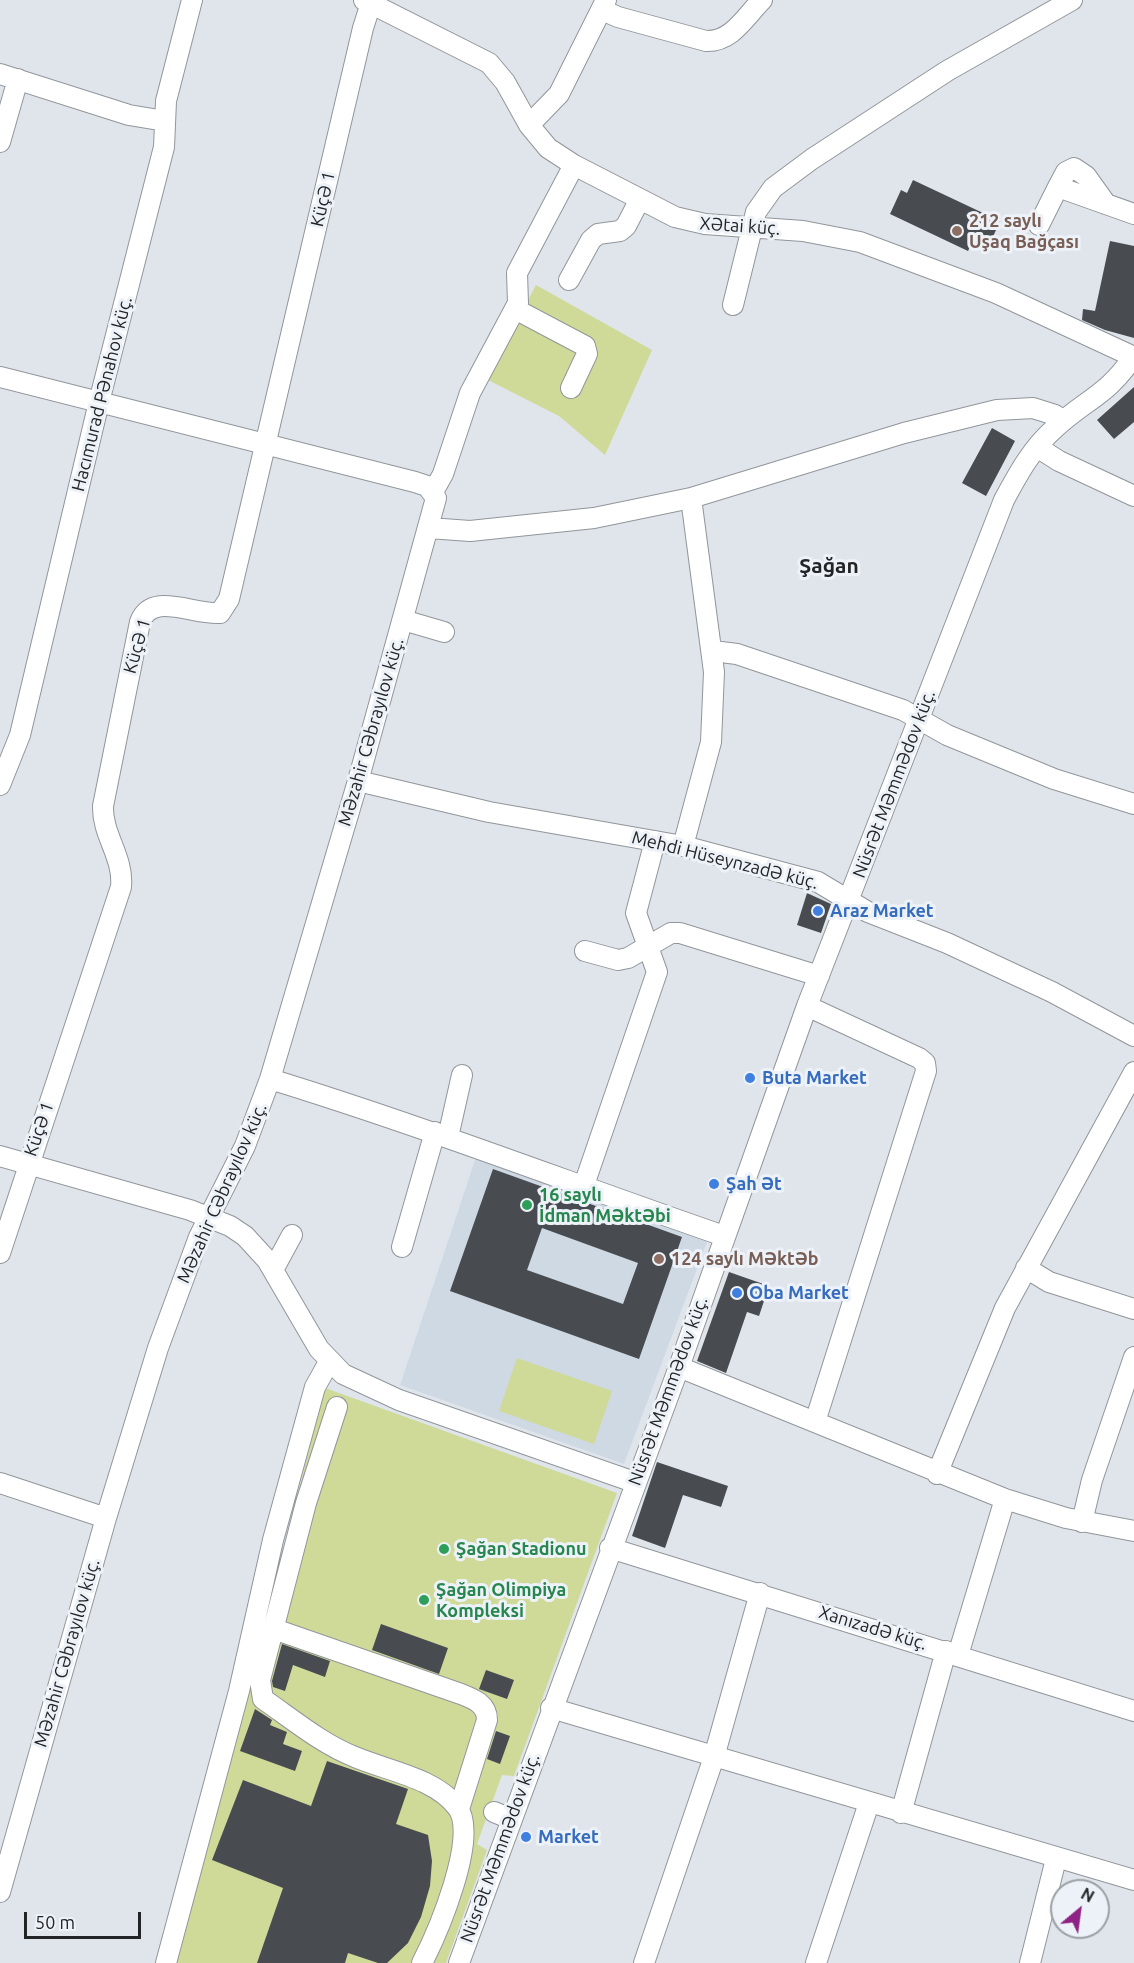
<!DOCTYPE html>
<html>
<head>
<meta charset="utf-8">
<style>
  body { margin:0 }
  #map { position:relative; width:1134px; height:1963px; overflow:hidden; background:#dfe5eb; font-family:Ubuntu,sans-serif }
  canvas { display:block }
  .north { position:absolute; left:1050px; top:1879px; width:60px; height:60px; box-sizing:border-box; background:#edf2f8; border:2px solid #9ca0a4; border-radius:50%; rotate:29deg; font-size:16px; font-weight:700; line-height:24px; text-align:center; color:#222426 }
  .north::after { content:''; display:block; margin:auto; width:21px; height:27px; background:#8f2385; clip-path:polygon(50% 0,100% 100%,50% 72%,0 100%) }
  .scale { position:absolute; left:24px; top:1912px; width:117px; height:27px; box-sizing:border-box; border:3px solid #222426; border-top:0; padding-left:8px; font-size:18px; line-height:21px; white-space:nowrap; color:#222426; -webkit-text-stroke:4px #edf2f8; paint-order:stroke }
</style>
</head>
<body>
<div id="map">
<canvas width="1134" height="1963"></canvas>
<div class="north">N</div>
<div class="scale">50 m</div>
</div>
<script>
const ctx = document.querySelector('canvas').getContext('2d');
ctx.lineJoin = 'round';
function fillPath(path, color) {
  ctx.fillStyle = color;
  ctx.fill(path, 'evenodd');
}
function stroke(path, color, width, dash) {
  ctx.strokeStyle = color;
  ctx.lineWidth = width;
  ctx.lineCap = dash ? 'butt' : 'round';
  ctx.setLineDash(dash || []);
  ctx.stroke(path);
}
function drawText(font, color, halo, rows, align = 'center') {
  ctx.font = font + ' Ubuntu,sans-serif';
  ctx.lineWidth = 6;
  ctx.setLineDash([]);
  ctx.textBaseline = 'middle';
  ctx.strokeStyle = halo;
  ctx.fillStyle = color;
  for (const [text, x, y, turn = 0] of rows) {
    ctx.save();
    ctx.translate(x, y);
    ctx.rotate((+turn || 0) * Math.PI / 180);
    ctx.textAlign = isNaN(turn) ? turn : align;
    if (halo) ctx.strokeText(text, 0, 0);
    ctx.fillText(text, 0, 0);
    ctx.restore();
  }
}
fillPath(new Path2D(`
  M 476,1157 L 707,1242 L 624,1464 L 400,1385 Z`), '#ced9e4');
fillPath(new Path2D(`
  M 536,285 L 652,350 L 605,455 L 559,416 L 486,379 Z
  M 517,1358 L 612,1391 L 594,1444 L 499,1411 Z
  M 325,1388 L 617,1493 L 514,1776 L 502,1775 L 477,1844 L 487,1850 L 446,1963 L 177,1963 Z`), '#cfda98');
fillPath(new Path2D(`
  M 913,180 L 1000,221 L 992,239 L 977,232 L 968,251 L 890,214 L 901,190 L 907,193 Z
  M 1110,241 L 1134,246 L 1134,338 L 1105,330 L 1082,320 L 1083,309 L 1095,311 Z
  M 1134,387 L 1134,422 L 1114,439 L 1097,420 Z
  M 992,428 L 1015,441 L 986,496 L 962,483 Z
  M 807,893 L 831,904 L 821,933 L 797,925 Z
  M 493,1169 L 682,1237 L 639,1359 L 450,1291 ZM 542,1228 L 638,1263 L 623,1304 L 527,1270 Z
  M 729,1272 L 769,1286 L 759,1316 L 747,1312 L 726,1373 L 697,1361 Z
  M 657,1462 L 728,1486 L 721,1507 L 683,1495 L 665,1548 L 632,1536 Z
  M 381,1624 L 448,1648 L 439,1674 L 372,1650 Z
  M 282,1644 L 330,1661 L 325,1677 L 293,1665 L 285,1691 L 273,1687 L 272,1681 Z
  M 486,1670 L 514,1680 L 507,1699 L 479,1689 Z
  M 255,1709 L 272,1720 L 270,1725 L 287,1732 L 283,1744 L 302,1751 L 295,1771 L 240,1751 Z
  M 496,1731 L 510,1736 L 500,1764 L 487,1759 Z
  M 327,1761 L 408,1789 L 396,1824 L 428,1835 L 432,1861 L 430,1886 L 421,1917 L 408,1943 L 387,1963 L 378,1963 L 348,1953 L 345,1963 L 257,1963 L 283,1888 L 212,1860 L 243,1780 L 311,1806 Z`), '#484c51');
const minor = new Path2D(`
  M 364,0 L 489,63 L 505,82 L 529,125 L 548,148 L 574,165 L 675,217 L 705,224 L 803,231 L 860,242 L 996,293 L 1134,357
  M 602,10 L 618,17 L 706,41 C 732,42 745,17 762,0
  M 0,74 L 129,115 L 165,121
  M 529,125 L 559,94 L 606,0
  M 0,142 L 18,79
  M 1058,187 L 1066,172 L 1074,168 L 1086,176 L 1106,204
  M 1039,225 L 1058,187 L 1134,214
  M 569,280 L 591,240 L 598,234 L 620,231 L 626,226 L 640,199
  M 733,305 L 756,212 L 773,188 L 812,159 L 947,71 L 1072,0
  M 515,309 L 585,346 L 587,354 L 571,388
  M 0,377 L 415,482 L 427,486 L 436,498 L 358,781 L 270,1079 L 245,1146 L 199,1237 L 158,1348 L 106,1518 L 0,1892
  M 1037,447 L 1059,461 L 1134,496
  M 433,492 L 443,474 L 470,393 L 518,303 L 517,273 L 574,165
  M 429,528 L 470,531 L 594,518 L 691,498 L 904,433 L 997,410 L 1033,408 L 1055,415 L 1063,421
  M 403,620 L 444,632
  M 713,651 L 737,654 L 903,710 L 947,735 L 1054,779 L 1134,804
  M 358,781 L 489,812 L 683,846 L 818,882 L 868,912 L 947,943 L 1052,992 L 1134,1036
  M 0,785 L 20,735 L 99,402 L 164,147 L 166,101 L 192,0
  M 683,846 L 711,742 L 714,672 L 691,498
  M 585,951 L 618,960 L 628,958 L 671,933 L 680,933 L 819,976
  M 807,1006 L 919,1058 L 925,1063 L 926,1071 L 815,1422
  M 270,1079 C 423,1126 573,1184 724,1236
  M 448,1137 L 462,1075
  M 0,1156 L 190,1210 L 230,1226 L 245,1236 L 267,1260 L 319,1349 L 343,1374 L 399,1400 L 634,1482
  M 583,1188 L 657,972 L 636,913 L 655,841
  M 402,1247 L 435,1132
  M 0,1253 L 121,887 C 124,857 102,835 103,806 L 140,622 C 152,591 192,615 220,613 L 229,599 L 363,28 L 371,3
  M 1026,1268 L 1049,1282 L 1134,1309
  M 273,1270 L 292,1235
  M 679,1367 L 1005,1499 L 1066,1518 L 1134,1531
  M 337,1407 L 306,1503 L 260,1680 L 263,1699 C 292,1719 322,1744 355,1757 C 388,1771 435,1778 457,1807 C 480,1835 437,1934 422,1963
  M 937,1474 L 1005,1308 L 1134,1072
  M 0,1483 L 106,1518
  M 1082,1522 L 1092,1480 L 1134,1357
  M 610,1548 L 1134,1711
  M 274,1629 L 461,1694 C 474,1699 487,1704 487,1720 L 459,1809
  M 958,1655 L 1005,1499
  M 551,1708 L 1134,1880
  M 494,1812 L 511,1819
  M 901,1813 L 946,1651
  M 166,1963 L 239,1691 L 273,1540 L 315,1387 L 329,1362
  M 459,1963 L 679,1367 L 807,1006 L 1004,500 C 1018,474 1032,448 1055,428 C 1085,400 1108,395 1133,357
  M 644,1963 L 714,1757 L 760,1593
  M 816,1963 L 869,1803
  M 1030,1963 L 1056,1859`);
stroke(minor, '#91969b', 22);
stroke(minor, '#fff', 20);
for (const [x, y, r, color] of [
  [957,231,6,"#8d6e63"],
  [818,911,6,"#3f7fe0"],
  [750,1078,6,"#3f7fe0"],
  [714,1184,6,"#3f7fe0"],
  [527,1205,6,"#2e9e5b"],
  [659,1259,6,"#8d6e63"],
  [737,1293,6,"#3f7fe0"],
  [444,1549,6,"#2e9e5b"],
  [424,1600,6,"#2e9e5b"],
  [526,1837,6,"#3f7fe0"]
]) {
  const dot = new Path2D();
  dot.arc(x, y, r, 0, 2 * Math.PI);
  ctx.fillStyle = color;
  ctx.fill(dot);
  stroke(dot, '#edf2f8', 2);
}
drawText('18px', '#222426', '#edf2f8', [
  ["Küçə 1",323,199,-77],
  ["Xətai küç.",740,226,4],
  ["Hacımurad Pənahov küç.",102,394,-76],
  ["Küçə 1",137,646,-74],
  ["Məzahir Cəbrayılov küç.",371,732,-74],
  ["Nüsrət Məmmədov küç.",894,784,-69],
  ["Mehdi Hüseynzadə küç.",725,860,14],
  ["Küçə 1",39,1129,-71],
  ["Məzahir Cəbrayılov küç.",222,1193,-66],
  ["Nüsrət Məmmədov küç.",668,1391,-70],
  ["Xanızadə küç.",873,1628,17],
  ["Məzahir Cəbrayılov küç.",67,1653,-74],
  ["Nüsrət Məmmədov küç.",500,1848,-70]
]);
drawText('bold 18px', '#785e54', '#edf2f8', [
  ["212 saylı",969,221],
  ["Uşaq Bağçası",969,242],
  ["124 saylı Məktəb",671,1259]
], 'left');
drawText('bold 18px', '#366cbe', '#edf2f8', [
  ["Araz Market",830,911],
  ["Buta Market",762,1078],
  ["Şah Ət",726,1184],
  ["Oba Market",749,1293],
  ["Market",538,1837]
], 'left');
drawText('bold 18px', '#27864d', '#edf2f8', [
  ["16 saylı",539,1195],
  ["İdman Məktəbi",539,1216],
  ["Şağan Stadionu",456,1549],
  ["Şağan Olimpiya",436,1590],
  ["Kompleksi",436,1611]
], 'left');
drawText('bold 21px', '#222426', '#edf2f8', [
  ["Şağan",829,566]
]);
</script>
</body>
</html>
